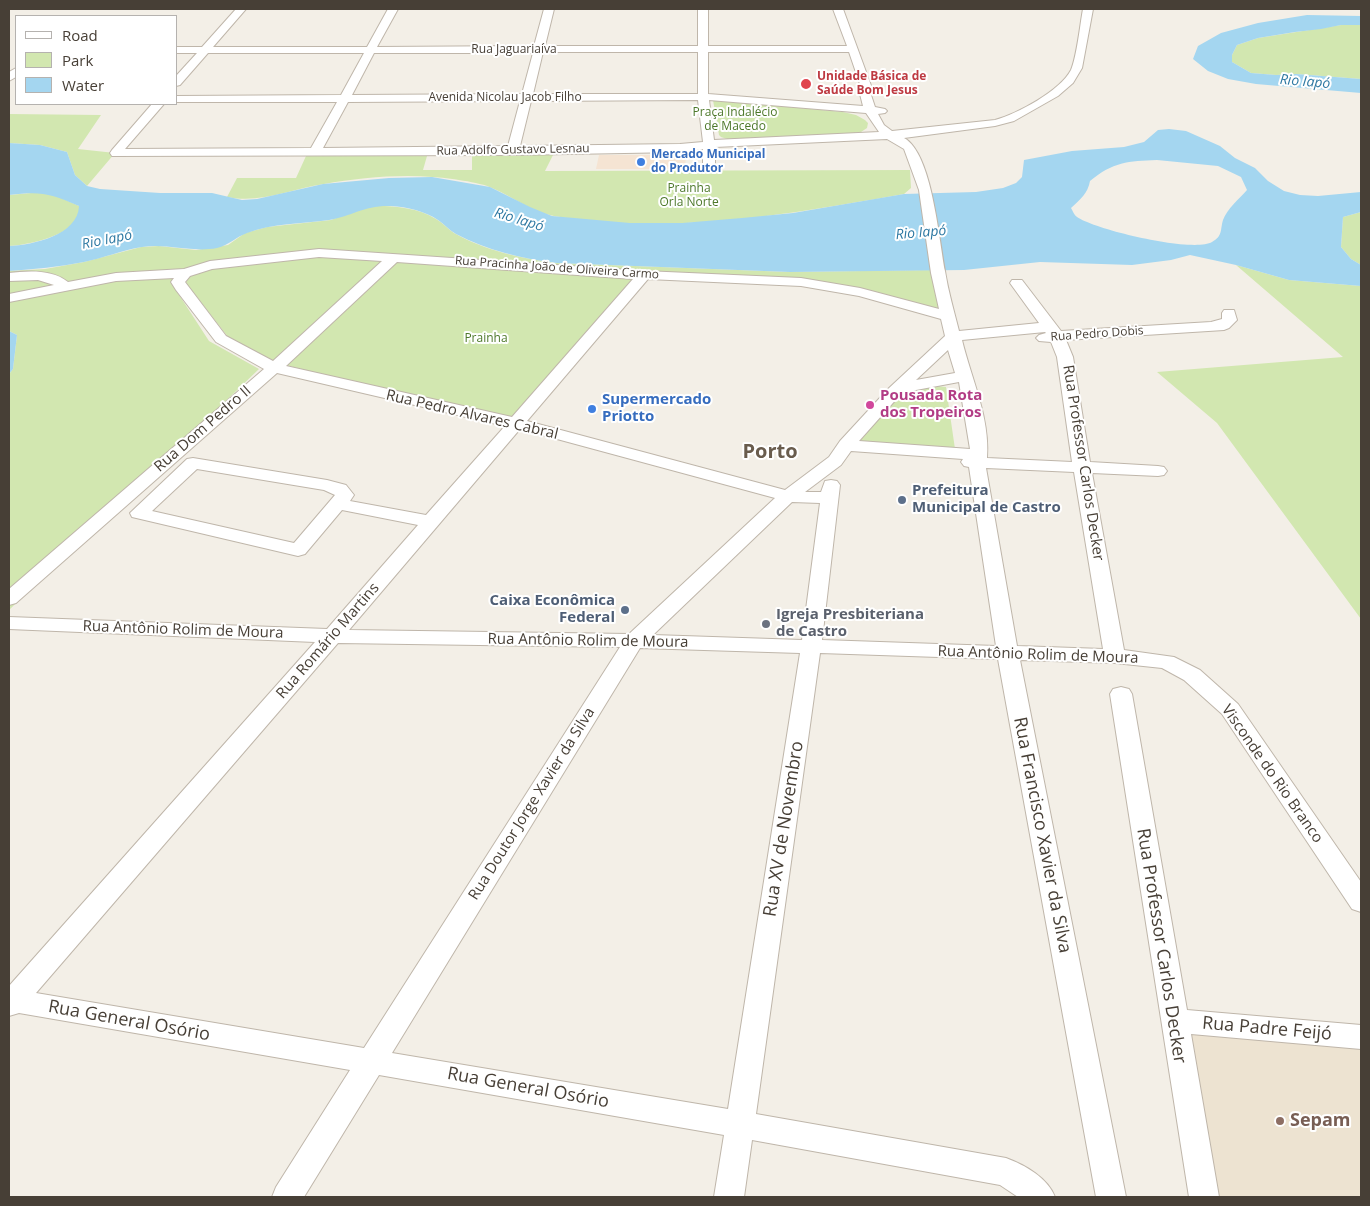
<!DOCTYPE html>
<html>
<head>
<meta charset="utf-8">
<style>
  body { margin:0 }
  #map { position:relative; width:1370px; height:1206px; overflow:hidden; background:#f3efe7; font-family:"Open Sans",sans-serif }
  canvas { display:block }
  .frame { position:absolute; inset:0; border:10px solid #473f36; pointer-events:none }
  .legend { position:absolute; left:15px; top:15px; width:162px; height:90px; box-sizing:border-box; background:#fff; border:1px solid #b5b2af; margin:0; padding:6px 9px; list-style:none; font-size:15px; color:#473f36 }
  .legend li { display:flex; align-items:center; gap:10px; height:25px }
  .legend b { width:25px; border:1px solid #b5b2af }
</style>
</head>
<body>
<div id="map">
<canvas width="1370" height="1206"></canvas>
<div class="frame"></div>
<ul class="legend">
<li><b style="height:6px;background:#fff"></b>Road</li>
<li><b style="height:14px;background:#d2e7b0"></b>Park</li>
<li><b style="height:14px;background:#a4d6f0"></b>Water</li>
</ul>
</div>
<script>
const ctx = document.querySelector('canvas').getContext('2d');
ctx.lineJoin = 'round';
function fillPath(path, color) {
  ctx.fillStyle = color;
  ctx.fill(path, 'evenodd');
}
function stroke(path, color, width, dash) {
  ctx.strokeStyle = color;
  ctx.lineWidth = width;
  ctx.lineCap = dash ? 'butt' : 'round';
  ctx.setLineDash(dash || []);
  ctx.stroke(path);
}
function drawText(font, color, halo, rows, align = 'center') {
  ctx.font = font + ' "Open Sans",sans-serif';
  ctx.lineWidth = 4;
  ctx.setLineDash([]);
  ctx.textBaseline = 'middle';
  ctx.strokeStyle = halo;
  ctx.fillStyle = color;
  for (const [text, x, y, turn = 0] of rows) {
    ctx.save();
    ctx.translate(x, y);
    ctx.rotate((+turn || 0) * Math.PI / 180);
    ctx.textAlign = isNaN(turn) ? turn : align;
    if (halo) ctx.strokeText(text, 0, 0);
    ctx.fillText(text, 0, 0);
    ctx.restore();
  }
}
fillPath(new Path2D(`
  M 599,155 L 686,155 L 685,169 L 596,169 Z`), '#f5e4d3');
fillPath(new Path2D(`
  M 1184,1032 L 1361,1046 L 1361,1197 L 1212,1197 Z`), '#ede3d1');
fillPath(new Path2D(`
  M 1341,25 L 1361,25 L 1361,79 L 1296,74 L 1276,75 L 1251,73 L 1232,62 L 1232,55 L 1237,45 L 1258,38 Z
  M 713,100 L 843,112 L 856,115 L 865,120 L 868,123 L 867,128 L 861,132 L 848,134 L 727,139 L 721,137 L 719,135 Z
  M 9,114 L 101,115 L 78,149 L 115,153 L 87,186 L 75,175 L 67,152 L 40,145 L 9,143 Z
  M 549,154 L 553,155 L 545,171 L 910,170 L 911,188 L 904,194 C 790,214 670,236 554,216 C 532,212 513,197 492,188 C 480,182 447,178 433,177 C 398,174 358,178 324,184 C 290,189 261,204 227,197 L 237,178 L 296,178 L 306,156 L 427,156 L 423,170 L 472,170 L 472,155 Z
  M 42,192 L 55,195 L 79,206 L 79,216 C 75,220 72,225 68,228 C 54,239 26,245 9,246 L 9,195 Z
  M 377,206 C 397,206 418,208 436,219 C 443,223 448,229 454,233 C 483,250 524,259 557,263 L 790,272 L 934,270 L 943,310 L 840,286 L 320,252 L 184,272 L 172,284 L 209,341 L 259,369 L 9,610 L 9,374 L 13,369 L 17,335 L 9,331 L 9,271 L 45,269 L 84,262 L 141,247 L 159,246 L 196,250 L 228,245 L 245,233 L 267,227 L 331,220 L 360,209 Z
  M 1361,212 L 1361,265 L 1351,259 L 1341,247 L 1343,217 Z
  M 316,256 L 637,276 L 512,421 L 273,362 L 228,337 L 186,283 L 189,274 L 214,267 L 272,262 Z
  M 1236,265 L 1289,280 L 1361,286 L 1361,619 L 1217,423 L 1157,372 L 1343,357 Z
  M 926,385 L 946,387 L 955,449 L 854,443 L 908,388 Z`), '#d2e7b0');
fillPath(new Path2D(`
  M 1307,15 L 1361,16 L 1361,25 L 1341,25 L 1321,29 L 1295,32 L 1258,38 L 1237,45 L 1232,55 L 1232,62 L 1251,73 L 1276,75 L 1296,74 L 1361,79 L 1361,93 L 1256,84 L 1228,79 L 1208,71 L 1193,59 L 1198,46 L 1221,33 L 1258,23 Z
  M 1169,129 L 1186,131 L 1220,146 L 1235,158 L 1255,168 L 1268,181 L 1284,191 L 1300,195 L 1318,196 L 1361,192 L 1361,212 L 1343,217 L 1341,247 L 1351,259 L 1361,265 L 1361,286 L 1289,280 L 1236,265 L 1190,255 L 1171,260 L 1132,265 L 1040,262 L 964,270 L 790,272 L 557,263 C 522,259 487,250 456,234 C 449,230 444,224 438,220 C 425,211 407,207 391,206 C 364,205 353,216 329,220 C 302,224 273,223 247,233 C 236,237 229,245 217,248 C 192,253 167,243 142,247 C 123,250 103,258 84,262 C 59,267 34,269 9,271 L 9,246 C 33,245 78,235 79,206 C 50,193 40,191 9,195 L 9,143 L 40,145 L 67,152 L 75,175 L 87,186 L 100,189 L 160,193 L 212,193 L 242,200 L 257,199 L 323,184 L 389,178 L 432,177 L 490,187 L 530,207 L 552,216 L 630,223 L 682,223 L 742,218 L 793,213 L 904,194 L 976,192 L 1003,188 L 1016,183 L 1022,177 L 1024,160 L 1072,151 L 1124,147 L 1144,142 L 1158,130 ZM 1157,160 L 1218,166 L 1241,177 L 1247,190 C 1239,199 1227,209 1223,220 C 1220,230 1223,236 1212,242 C 1193,253 1096,230 1077,217 C 1074,215 1073,211 1071,208 C 1080,200 1088,193 1090,181 C 1113,162 1128,161 1157,160 Z
  M 9,331 L 17,335 L 13,369 L 9,374 Z`), '#a4d6f0');
const minor = new Path2D(`
  M 236,9 L 246,9 L 213,47 L 367,47 L 388,9 L 398,9 L 377,47 L 534,46 L 544,9 L 554,9 L 545,46 L 698,46 L 698,9 L 708,9 L 708,46 L 847,46 L 833,9 L 843,9 L 873,91 L 871,95 L 875,107 L 885,109 L 887,111 L 885,113 L 878,114 L 884,125 L 892,131 L 995,120 C 1017,114 1060,91 1071,70 C 1077,56 1080,25 1083,9 L 1093,9 L 1082,68 L 1073,83 L 1058,96 L 1014,121 L 995,126 L 904,138 C 932,153 939,240 945,271 C 948,291 954,311 959,331 L 1039,323 L 1010,283 L 1012,280 L 1022,280 L 1061,331 L 1211,322 L 1222,319 L 1222,313 L 1224,310 L 1234,310 L 1237,320 L 1229,328 L 1224,330 L 1066,340 L 1073,357 L 1090,462 L 1158,466 L 1164,467 L 1167,471 L 1164,475 L 1158,476 L 1092,473 L 1124,650 L 1174,657 L 1200,670 L 1238,704 L 1361,882 L 1361,912 L 1352,909 L 1222,714 L 1184,680 L 1162,668 L 1115,663 L 1020,660 L 1126,1197 L 1096,1197 L 998,659 L 820,653 L 756,1114 L 1006,1158 C 1025,1165 1048,1178 1055,1197 L 1018,1197 L 1000,1185 L 752,1140 L 744,1197 L 714,1197 L 724,1135 L 379,1075 L 304,1197 L 272,1197 L 276,1187 L 350,1070 L 19,1013 L 9,1016 L 9,986 L 315,642 L 9,629 L 9,617 L 327,629 L 418,525 L 342,510 L 305,554 L 298,556 L 132,517 L 130,513 L 187,459 L 193,458 L 327,480 L 346,485 L 354,495 L 350,501 L 426,515 L 505,426 L 277,373 L 16,603 L 9,605 L 9,589 L 264,369 L 216,342 L 176,290 L 171,282 L 174,278 L 116,281 L 9,302 L 9,294 L 54,285 L 38,280 L 9,281 L 9,273 C 28,271 52,269 68,282 L 116,273 L 184,269 L 210,261 L 319,249 L 644,271 L 801,278 L 860,288 L 939,309 L 931,273 L 919,190 L 904,149 L 887,139 L 715,147 L 715,166 L 709,170 L 703,166 L 703,149 L 680,152 L 513,155 L 112,156 L 110,153 L 112,150 L 152,104 L 164,104 L 125,149 L 311,148 L 337,102 L 176,102 L 176,96 L 341,95 L 364,53 L 208,53 L 180,85 L 176,86 L 176,76 L 197,53 L 176,53 L 176,47 L 202,47 ZM 543,52 L 698,52 L 698,94 L 533,94 ZM 708,52 L 849,52 L 862,90 L 860,94 L 863,106 L 708,94 ZM 374,53 L 533,53 L 522,94 L 352,95 ZM 698,100 L 703,142 L 680,144 L 520,146 L 531,101 ZM 709,100 L 866,113 L 879,132 L 714,140 ZM 520,101 L 508,146 L 323,148 L 348,102 ZM 319,257 L 382,261 L 273,361 L 226,336 L 185,282 L 190,276 L 212,269 ZM 397,262 L 633,279 L 512,417 L 286,366 ZM 648,279 L 801,286 L 859,296 L 941,319 L 945,336 L 888,389 L 840,441 L 829,457 L 785,490 L 527,421 ZM 1045,332 L 1046,333 L 1039,335 L 1036,338 L 1039,341 L 1051,342 L 1057,357 L 1072,462 L 987,458 C 990,417 971,378 962,340 ZM 948,350 L 955,373 L 916,380 ZM 959,382 L 970,449 L 859,441 L 900,395 L 916,390 ZM 520,429 L 775,498 L 629,634 L 349,630 ZM 851,451 L 963,459 L 961,462 L 964,466 L 969,467 L 996,646 L 822,640 L 840,485 L 837,481 L 831,480 L 825,481 L 821,492 L 805,492 L 841,465 ZM 986,468 L 1074,472 L 1103,649 L 1017,646 ZM 197,469 L 324,490 L 335,495 L 294,543 L 152,511 ZM 792,502 L 820,503 L 802,640 L 653,635 ZM 338,643 L 620,647 L 364,1048 L 36,993 ZM 640,648 L 800,653 L 728,1109 L 392,1053 Z
  M 16,68 L 16,77 L 9,81 L 9,72 Z
  M 1121,687 L 1129,689 L 1132,694 L 1187,1010 L 1361,1025 L 1361,1049 L 1191,1034 L 1219,1197 L 1189,1197 L 1110,694 L 1113,689 Z`);
stroke(minor, '#bfb6aa', 2);
fillPath(minor, '#fff');
for (const [x, y, r, color] of [
  [806,84,6,"#e0444e"],
  [641,162,5,"#3f7fe0"],
  [870,405,5,"#d1479c"],
  [592,409,5,"#3f7fe0"],
  [902,500,5,"#5c6f8a"],
  [625,610,5,"#5c6f8a"],
  [766,624,5,"#6b7280"],
  [1280,1121,5,"#8d6e63"]
]) {
  const dot = new Path2D();
  dot.arc(x, y, r, 0, 2 * Math.PI);
  ctx.fillStyle = color;
  ctx.fill(dot);
  stroke(dot, '#fff', 2);
}
drawText('12px', '#473f36', '#fff', [
  ["Rua Jaguariaíva",514,50],
  ["Avenida Nicolau Jacob Filho",505,98],
  ["Rua Adolfo Gustavo Lesnau",513,150,-1],
  ["Rua Pracinha João de Oliveira Carmo",557,268,4],
  ["Rua Pedro Dobis",1097,334,-4]
]);
drawText('bold 12px', '#be3a42', '#fff', [
  ["Unidade Básica de",817,77],
  ["Saúde Bom Jesus",817,91]
], 'left');
drawText('12px', '#4d782a', '#fff', [
  ["Praça Indalécio",735,113],
  ["de Macedo",735,127],
  ["Prainha",689,189],
  ["Orla Norte",689,203],
  ["Prainha",486,339]
]);
drawText('bold 12px', '#366cbe', '#fff', [
  ["Mercado Municipal",651,155],
  ["do Produtor",651,169]
], 'left');
drawText('italic 14px', '#2d78a2', '#fff', [
  ["Rio Iapó",1305,82,5],
  ["Rio Iapó",519,220,17],
  ["Rio Iapó",921,233,-5],
  ["Rio Iapó",107,240,-11]
]);
drawText('bold 15px', '#b23c85', '#fff', [
  ["Pousada Rota",880,396],
  ["dos Tropeiros",880,413]
], 'left');
drawText('bold 15px', '#366cbe', '#fff', [
  ["Supermercado",602,400],
  ["Priotto",602,417]
], 'left');
drawText('15px', '#473f36', '#fff', [
  ["Rua Pedro Alvares Cabral",472,415,13],
  ["Rua Dom Pedro II",203,429,-41],
  ["Rua Professor Carlos Decker",1083,463,81],
  ["Rua Antônio Rolim de Moura",183,630,2],
  ["Rua Romário Martins",328,641,-49],
  ["Rua Antônio Rolim de Moura",588,641,1],
  ["Rua Antônio Rolim de Moura",1038,655,2],
  ["Visconde do Rio Branco",1272,774,55],
  ["Rua Doutor Jorge Xavier da Silva",532,804,-58]
]);
drawText('bold 15px', '#4e5e75', '#fff', [
  ["Prefeitura",912,491],
  ["Municipal de Castro",912,508],
  ["Caixa Econômica",615,601,"right"],
  ["Federal",615,618,"right"]
], 'left');
drawText('bold 15px', '#5b616d', '#fff', [
  ["Igreja Presbiteriana",776,615],
  ["de Castro",776,632]
], 'left');
drawText('18px', '#473f36', '#fff', [
  ["Rua XV de Novembro",784,829,-81],
  ["Rua Francisco Xavier da Silva",1042,835,79],
  ["Rua Professor Carlos Decker",1161,946,81],
  ["Rua General Osório",129,1021,10],
  ["Rua Padre Feijó",1267,1029,5],
  ["Rua General Osório",528,1088,10]
]);
drawText('bold 18px', '#785e54', '#fff', [
  ["Sepam",1290,1121]
], 'left');
drawText('bold 20px', '#695c4d', '#fff', [
  ["Porto",770,452]
]);
</script>
</body>
</html>
